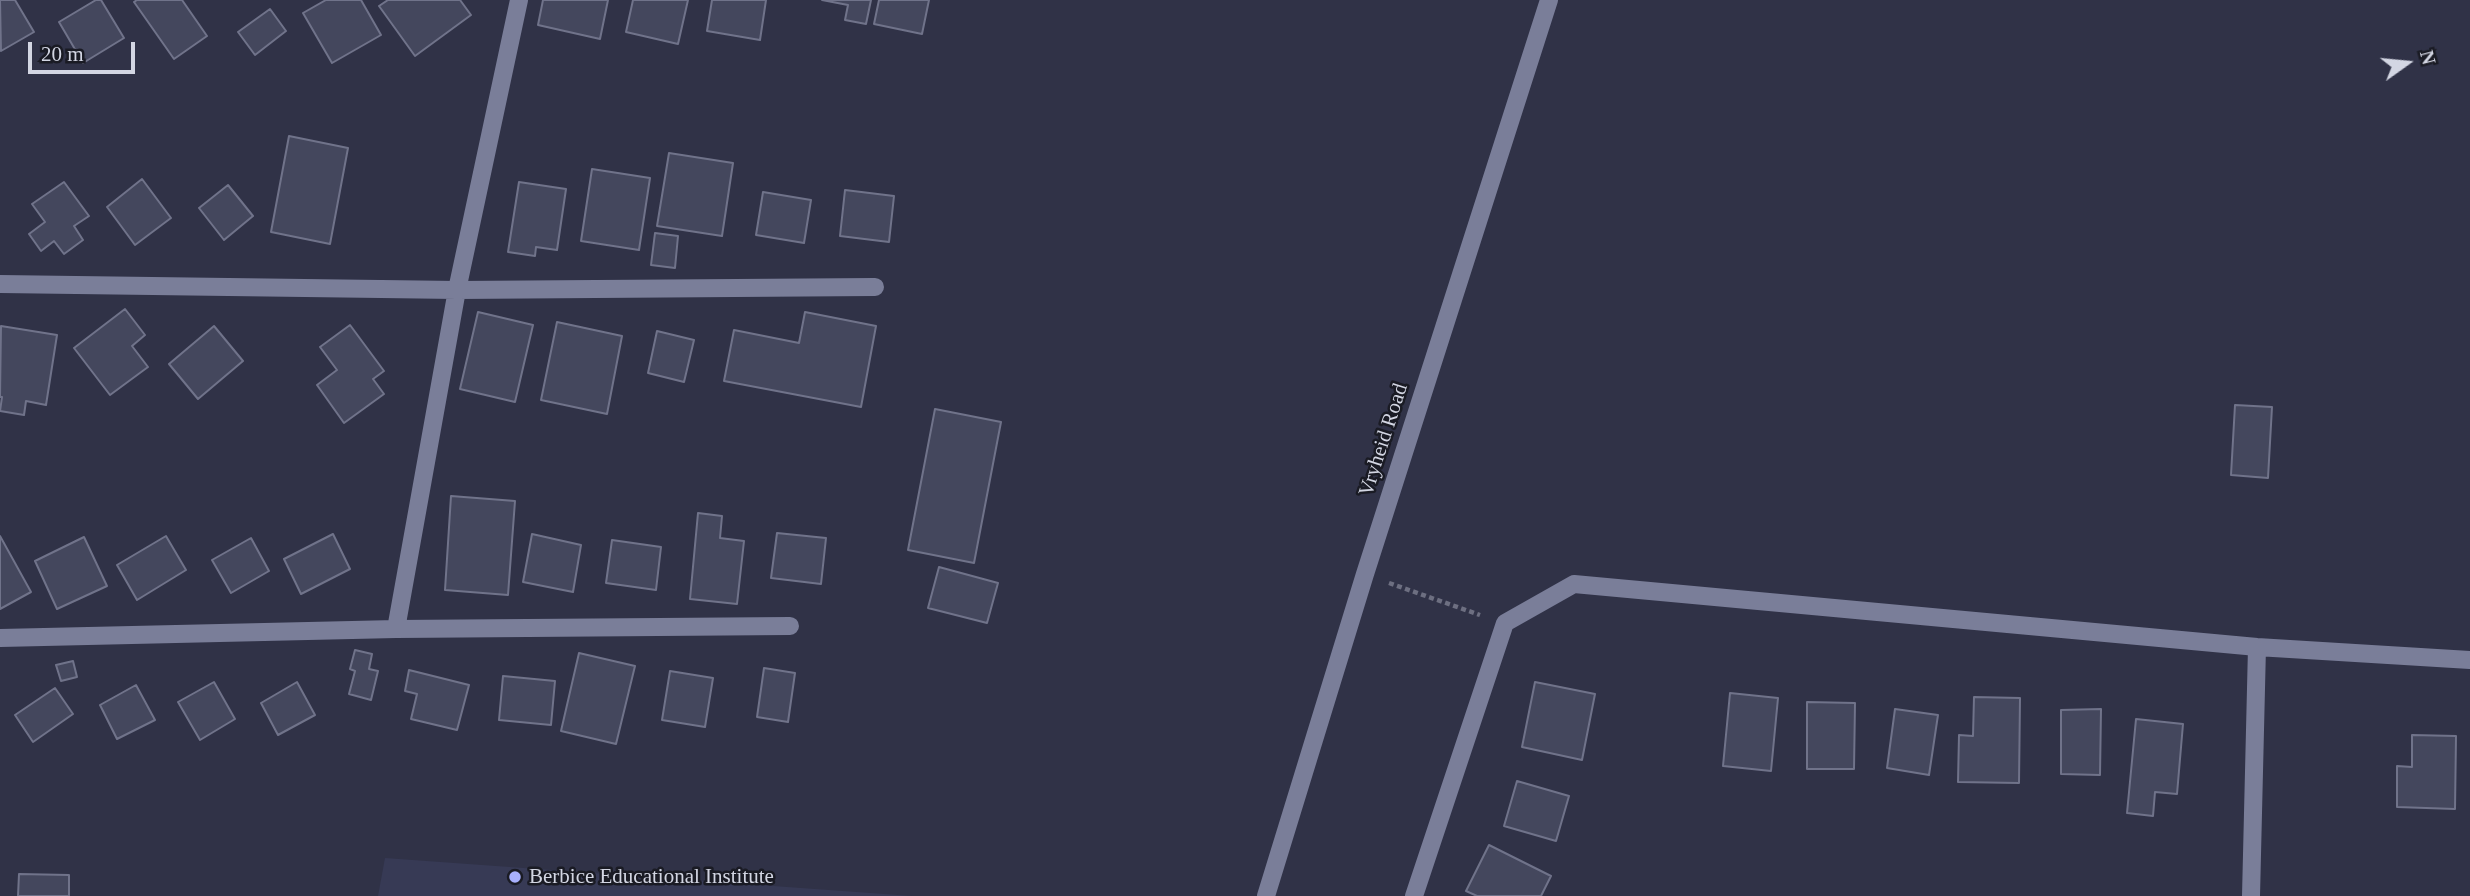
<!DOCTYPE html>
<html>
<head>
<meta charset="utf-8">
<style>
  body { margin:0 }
  #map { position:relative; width:2470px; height:896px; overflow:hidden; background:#303247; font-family:"Times New Roman",serif }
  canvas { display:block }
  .north { position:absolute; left:2372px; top:28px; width:70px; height:70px; -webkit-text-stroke:5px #1a1b24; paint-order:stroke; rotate:75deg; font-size:19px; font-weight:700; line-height:28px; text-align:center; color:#d3d6e3 }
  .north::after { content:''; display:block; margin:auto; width:24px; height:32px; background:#d3d6e3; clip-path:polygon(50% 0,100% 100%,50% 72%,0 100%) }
  .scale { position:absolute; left:28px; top:42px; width:107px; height:32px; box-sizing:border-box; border:4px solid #d3d6e3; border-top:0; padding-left:9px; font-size:21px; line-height:24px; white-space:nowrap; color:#d3d6e3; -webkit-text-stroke:5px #1a1b24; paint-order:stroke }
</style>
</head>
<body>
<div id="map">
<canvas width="2470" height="896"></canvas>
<div class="north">N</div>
<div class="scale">20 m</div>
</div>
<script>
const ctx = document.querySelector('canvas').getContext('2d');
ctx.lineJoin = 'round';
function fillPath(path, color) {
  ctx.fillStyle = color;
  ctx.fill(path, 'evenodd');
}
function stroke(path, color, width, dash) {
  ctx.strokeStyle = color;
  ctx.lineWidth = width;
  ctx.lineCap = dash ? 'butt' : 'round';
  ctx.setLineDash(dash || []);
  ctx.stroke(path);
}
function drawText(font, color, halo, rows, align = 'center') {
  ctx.font = font + ' "Times New Roman",serif';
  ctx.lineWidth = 5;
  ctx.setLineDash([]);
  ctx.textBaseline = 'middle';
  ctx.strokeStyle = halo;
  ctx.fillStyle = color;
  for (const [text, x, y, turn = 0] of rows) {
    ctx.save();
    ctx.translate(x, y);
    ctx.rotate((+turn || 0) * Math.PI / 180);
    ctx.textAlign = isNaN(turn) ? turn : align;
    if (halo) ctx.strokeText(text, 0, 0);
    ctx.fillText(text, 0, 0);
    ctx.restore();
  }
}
fillPath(new Path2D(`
  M 385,858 L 912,896 L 378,896 Z`), '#373a55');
const building = new Path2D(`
  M 0,0 L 15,0 L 34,32 L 1,51 Z
  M 96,0 L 101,0 L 124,38 L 83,63 L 59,22 Z
  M 137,0 L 182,0 L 207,36 L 174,59 L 134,2 Z
  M 326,0 L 361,0 L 381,35 L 332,63 L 303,13 Z
  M 388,0 L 460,0 L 471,15 L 415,56 L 379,6 Z
  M 543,0 L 608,0 L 600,39 L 538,25 Z
  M 633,0 L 688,0 L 678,44 L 626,32 Z
  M 712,0 L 766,0 L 760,40 L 707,31 Z
  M 822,0 L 871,0 L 866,24 L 845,20 L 848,5 Z
  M 879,0 L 929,0 L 922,34 L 874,24 Z
  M 270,9 L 286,31 L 255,55 L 238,32 Z
  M 289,136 L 348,148 L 330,244 L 271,232 Z
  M 669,153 L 733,163 L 722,236 L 657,226 Z
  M 592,169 L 650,178 L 639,250 L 581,241 Z
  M 142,179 L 171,218 L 135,245 L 107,207 Z
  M 64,182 L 89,216 L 74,226 L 83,240 L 64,254 L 54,241 L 41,251 L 29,234 L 45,222 L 32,204 Z
  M 519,182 L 566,189 L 557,250 L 536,247 L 535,256 L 508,252 Z
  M 228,185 L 253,216 L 224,240 L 199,208 Z
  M 845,190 L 894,196 L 889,242 L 840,236 Z
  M 763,192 L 811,200 L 804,243 L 756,235 Z
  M 655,233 L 678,236 L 675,268 L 651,265 Z
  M 125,309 L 145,335 L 132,346 L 148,367 L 110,395 L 74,348 Z
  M 478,312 L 533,325 L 515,402 L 460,389 Z
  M 805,312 L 876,326 L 861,407 L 724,381 L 734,330 L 799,343 Z
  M 557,322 L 622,336 L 607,414 L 541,400 Z
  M 350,325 L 384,371 L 373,379 L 384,394 L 344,423 L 317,385 L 337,370 L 320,347 Z
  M 1,326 L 57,335 L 46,405 L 26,401 L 24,415 L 0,411 L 2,397 L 0,397 Z
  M 214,326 L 243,361 L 198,399 L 169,364 Z
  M 657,331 L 694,340 L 684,382 L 648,373 Z
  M 2235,405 L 2272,407 L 2268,478 L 2231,475 Z
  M 935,409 L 1001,422 L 974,563 L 908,550 Z
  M 451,496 L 515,501 L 508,595 L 445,590 Z
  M 698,513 L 722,516 L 720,538 L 744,541 L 737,604 L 690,599 Z
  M 777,533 L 826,538 L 821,584 L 771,578 Z
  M 333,534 L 350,569 L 301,594 L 284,559 Z
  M 532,534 L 581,545 L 573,592 L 523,582 Z
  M 0,536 L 31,592 L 0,609 Z
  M 166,536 L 186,570 L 137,600 L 117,565 Z
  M 84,537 L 107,586 L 57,609 L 35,561 Z
  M 251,538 L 269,571 L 231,593 L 212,560 Z
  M 612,540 L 661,547 L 656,590 L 606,583 Z
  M 939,567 L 998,583 L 987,623 L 928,608 Z
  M 355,650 L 372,654 L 369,669 L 378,671 L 371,700 L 349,694 L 355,671 L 350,669 Z
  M 579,653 L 635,666 L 616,744 L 561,731 Z
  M 73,661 L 77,677 L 61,681 L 56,665 Z
  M 764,668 L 795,673 L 788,722 L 757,717 Z
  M 409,670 L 469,685 L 457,730 L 411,719 L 417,694 L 405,691 Z
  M 670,671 L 713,678 L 705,727 L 662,720 Z
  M 503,676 L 555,681 L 551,725 L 499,720 Z
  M 214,682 L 235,719 L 200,740 L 178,702 Z
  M 297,682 L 315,715 L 278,735 L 261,703 Z
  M 1535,682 L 1595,694 L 1582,760 L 1522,747 Z
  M 136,685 L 155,720 L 117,739 L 100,705 Z
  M 55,688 L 73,714 L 33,742 L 15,715 Z
  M 1730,693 L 1778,698 L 1771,771 L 1723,766 Z
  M 1974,697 L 2020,698 L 2019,783 L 1958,782 L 1959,735 L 1973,736 Z
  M 1807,702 L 1855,703 L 1854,769 L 1807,769 Z
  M 1895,709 L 1938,715 L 1929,775 L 1887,768 Z
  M 2101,709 L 2100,775 L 2061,774 L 2061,710 Z
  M 2136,719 L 2183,724 L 2177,794 L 2155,792 L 2153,816 L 2127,813 Z
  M 2412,735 L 2456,736 L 2455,809 L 2397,807 L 2397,766 L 2412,767 Z
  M 1517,781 L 1569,796 L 1556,841 L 1504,826 Z
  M 1489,845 L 1551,876 L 1541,896 L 1477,896 L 1466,891 Z
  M 19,874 L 69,875 L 69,896 L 18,896 Z`);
fillPath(building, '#44475d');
stroke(building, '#70738a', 2);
stroke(new Path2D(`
  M 1389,583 L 1480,615`), '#6d6f81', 4.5, [5, 3.5]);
stroke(new Path2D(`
  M 0,284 L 457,290 L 875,287
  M 396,629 L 457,290 L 519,0
  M 0,638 L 396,629 L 790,626
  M 1266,896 L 1365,574 L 1549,0
  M 1414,896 L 1505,623 L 1574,584 L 2257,647 L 2470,660
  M 2251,896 L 2257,647`), '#7a7e99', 18);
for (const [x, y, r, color] of [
  [515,877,7,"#a8b0fc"]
]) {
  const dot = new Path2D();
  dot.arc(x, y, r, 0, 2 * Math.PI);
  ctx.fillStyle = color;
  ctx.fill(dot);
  stroke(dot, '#1a1b24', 2.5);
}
drawText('21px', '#d3d6e3', '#1a1b24', [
  ["Vryheid Road",1384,440,-72]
]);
drawText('21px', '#d3d6e3', '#1a1b24', [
  ["Berbice Educational Institute",529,877]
], 'left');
</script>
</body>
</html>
